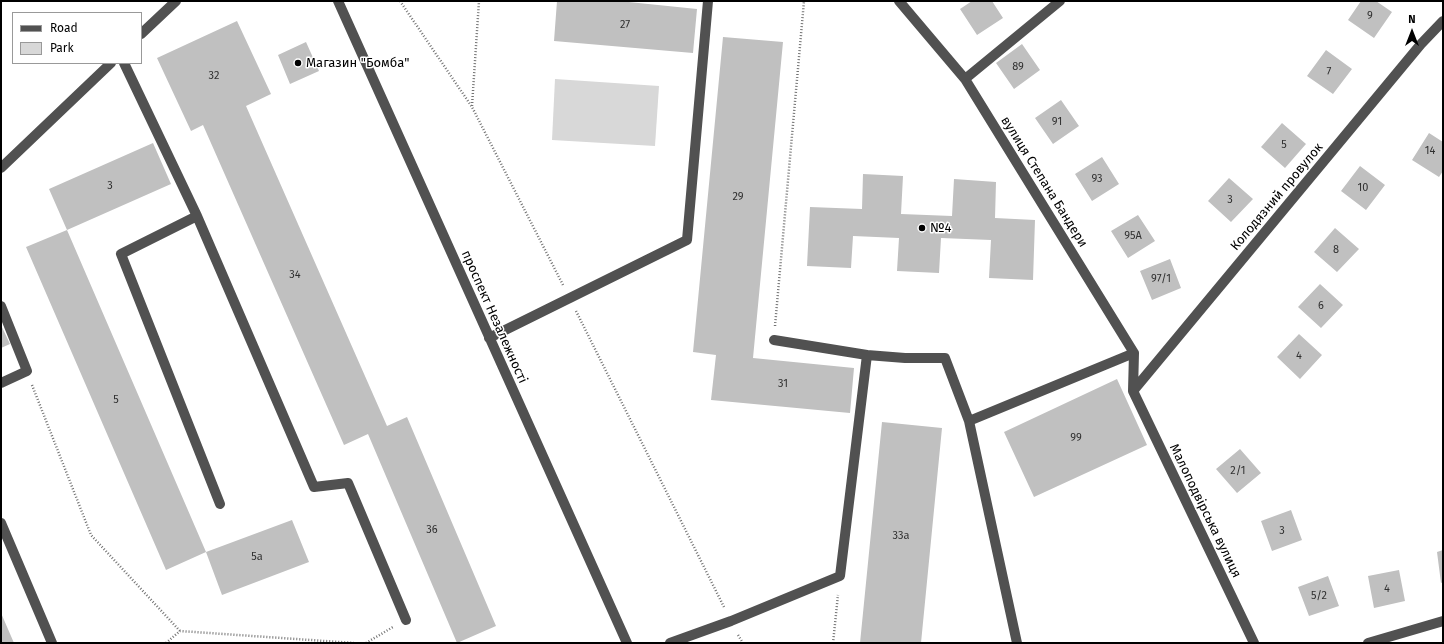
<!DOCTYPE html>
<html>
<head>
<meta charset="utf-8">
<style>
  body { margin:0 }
  #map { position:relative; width:1444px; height:644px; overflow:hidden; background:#fff; font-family:"Fira Sans",sans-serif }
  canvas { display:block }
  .frame { position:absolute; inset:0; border:2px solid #000; pointer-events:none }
  .legend { position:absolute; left:12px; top:12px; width:130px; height:52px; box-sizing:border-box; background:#fff; border:1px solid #999; margin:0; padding:5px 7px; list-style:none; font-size:12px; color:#000 }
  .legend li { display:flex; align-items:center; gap:8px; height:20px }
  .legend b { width:20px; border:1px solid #999 }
  .north { position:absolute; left:1392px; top:12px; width:40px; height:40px; -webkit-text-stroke:3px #fff; paint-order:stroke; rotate:0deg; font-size:11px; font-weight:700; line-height:16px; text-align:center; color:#000 }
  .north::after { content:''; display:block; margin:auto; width:14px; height:18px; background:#000; clip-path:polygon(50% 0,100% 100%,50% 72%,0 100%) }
</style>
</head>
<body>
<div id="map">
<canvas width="1444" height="644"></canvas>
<div class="frame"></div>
<ul class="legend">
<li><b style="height:5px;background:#515151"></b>Road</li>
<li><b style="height:11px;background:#d8d8d8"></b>Park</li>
</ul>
<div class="north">N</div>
</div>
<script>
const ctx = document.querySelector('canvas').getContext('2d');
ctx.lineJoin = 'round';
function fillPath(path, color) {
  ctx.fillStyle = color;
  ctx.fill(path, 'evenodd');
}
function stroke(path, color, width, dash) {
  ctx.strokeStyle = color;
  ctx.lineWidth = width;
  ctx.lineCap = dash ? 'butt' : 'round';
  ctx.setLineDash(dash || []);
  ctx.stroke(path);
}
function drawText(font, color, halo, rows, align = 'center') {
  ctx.font = font + ' "Fira Sans",sans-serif';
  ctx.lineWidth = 3;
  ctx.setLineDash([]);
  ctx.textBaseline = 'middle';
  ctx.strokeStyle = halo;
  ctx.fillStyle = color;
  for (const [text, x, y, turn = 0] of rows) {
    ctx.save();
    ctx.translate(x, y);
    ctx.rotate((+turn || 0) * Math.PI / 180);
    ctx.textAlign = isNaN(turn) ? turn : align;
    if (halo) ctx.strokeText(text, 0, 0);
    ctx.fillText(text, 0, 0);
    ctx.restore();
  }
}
fillPath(new Path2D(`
  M 555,79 L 659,86 L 655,146 L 552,140 Z`), '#d8d8d8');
fillPath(new Path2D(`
  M 557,1 L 619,1 L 697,9 L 693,53 L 554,41 Z
  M 972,1 L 992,1 L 1003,18 L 977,35 L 960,9 Z
  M 1361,1 L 1376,1 L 1392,12 L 1374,38 L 1348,20 Z
  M 237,21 L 271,94 L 246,106 L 387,426 L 407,417 L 496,626 L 457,643 L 368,434 L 344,445 L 203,125 L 191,131 L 157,58 Z
  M 723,37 L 783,42 L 753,358 L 854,368 L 850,413 L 711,400 L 716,355 L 693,352 Z
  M 306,42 L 319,71 L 290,84 L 278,55 Z
  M 1022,44 L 1040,70 L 1014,89 L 996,63 Z
  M 1326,50 L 1352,69 L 1333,94 L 1307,76 Z
  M 1061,100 L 1079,126 L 1053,144 L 1035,118 Z
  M 1282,123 L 1306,144 L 1285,168 L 1261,147 Z
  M 1429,133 L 1443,142 L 1443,171 L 1439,177 L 1412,160 Z
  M 153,143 L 171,184 L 67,230 L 49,189 Z
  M 1102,157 L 1119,184 L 1092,201 L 1075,174 Z
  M 1360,166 L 1385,185 L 1366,210 L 1341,191 Z
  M 863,174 L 903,176 L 901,214 L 952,216 L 954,179 L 996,182 L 995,218 L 1035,220 L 1033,280 L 989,278 L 991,240 L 941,238 L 939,273 L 897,271 L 899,238 L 853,236 L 851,268 L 807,266 L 810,207 L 862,209 Z
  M 1229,178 L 1253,199 L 1231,222 L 1208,201 Z
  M 1138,215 L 1155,241 L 1128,258 L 1111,231 Z
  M 1335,228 L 1359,249 L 1337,272 L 1314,252 Z
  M 67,230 L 206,552 L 166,570 L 26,247 Z
  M 1170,259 L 1181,288 L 1152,300 L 1140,271 Z
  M 1320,284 L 1343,305 L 1321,328 L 1298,307 Z
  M 1,325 L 10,344 L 1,348 Z
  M 1299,334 L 1322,355 L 1300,379 L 1277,357 Z
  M 1117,379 L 1147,445 L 1034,497 L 1004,432 Z
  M 882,422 L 942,428 L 921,643 L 860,643 Z
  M 1240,449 L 1261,473 L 1237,493 L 1216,469 Z
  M 1291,510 L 1302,540 L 1272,551 L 1261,521 Z
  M 292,520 L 309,562 L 222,595 L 206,552 Z
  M 1443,550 L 1443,582 L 1441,583 L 1437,552 Z
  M 1399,570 L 1405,601 L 1374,608 L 1368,576 Z
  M 1328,576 L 1339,606 L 1309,616 L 1298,587 Z
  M 1,613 L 14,643 L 1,643 Z`), '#c0c0c0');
stroke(new Path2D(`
  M 400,1 L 472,107 L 563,285
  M 472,106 L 479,1
  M 576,311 L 724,607
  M 775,326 L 804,1
  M 32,385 L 91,535 L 180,631
  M 738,635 L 743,643
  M 166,643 L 180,631 L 354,643
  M 366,643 L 393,627
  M 833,643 L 838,595`), '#737373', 2.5, [1, 2]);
stroke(new Path2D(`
  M 338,1 L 627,643
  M 899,1 L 965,79 L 1134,353 L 1133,391 L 1254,643
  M 141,34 L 176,1
  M 124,63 L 197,216 L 121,254 L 220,504
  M 965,79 L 1060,1
  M 1,168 L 111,63
  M 197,216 L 314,487 L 348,483 L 406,620
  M 1,306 L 27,371 L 1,383
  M 489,338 L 687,240 L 708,1
  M 774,340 L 867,355
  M 1133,391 L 1421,44 L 1443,21
  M 1,523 L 52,643
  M 670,643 L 731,621 L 840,576 L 867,355 L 905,358 L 945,358 L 969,421
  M 1017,643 L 969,421 L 1134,353
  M 1368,643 L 1443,621`), '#515151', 10);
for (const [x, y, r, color] of [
  [298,63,4,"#000"],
  [922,228,4,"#000"]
]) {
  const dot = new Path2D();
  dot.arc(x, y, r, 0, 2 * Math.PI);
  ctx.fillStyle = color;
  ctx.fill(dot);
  stroke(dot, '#fff', 1.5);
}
drawText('11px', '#303030', null, [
  ["9",1370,16],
  ["27",625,25],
  ["89",1018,67],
  ["7",1329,72],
  ["32",214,76],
  ["91",1057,122],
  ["5",1284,145],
  ["14",1430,151],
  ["93",1097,179],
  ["3",110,186],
  ["10",1363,188],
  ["29",738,197],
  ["3",1230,200],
  ["95А",1133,236],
  ["8",1336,250],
  ["34",295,275],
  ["97/1",1161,279],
  ["6",1321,306],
  ["4",1299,356],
  ["31",783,384],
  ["5",116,400],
  ["99",1076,438],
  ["2/1",1238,471],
  ["36",432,530],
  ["3",1282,531],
  ["33а",901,536],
  ["5а",257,557],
  ["4",1387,589],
  ["5/2",1319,596]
]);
drawText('13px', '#000', '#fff', [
  ["Магазин \"Бомба\"",306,63],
  ["№4",930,228]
], 'left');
drawText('13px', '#000', '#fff', [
  ["вулиця Степана Бандери",1044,182,58],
  ["Колодязний провулок",1277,197,-50],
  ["проспект Незалежності",494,317,66],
  ["Малоподвірська вулиця",1205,511,64]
]);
</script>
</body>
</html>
